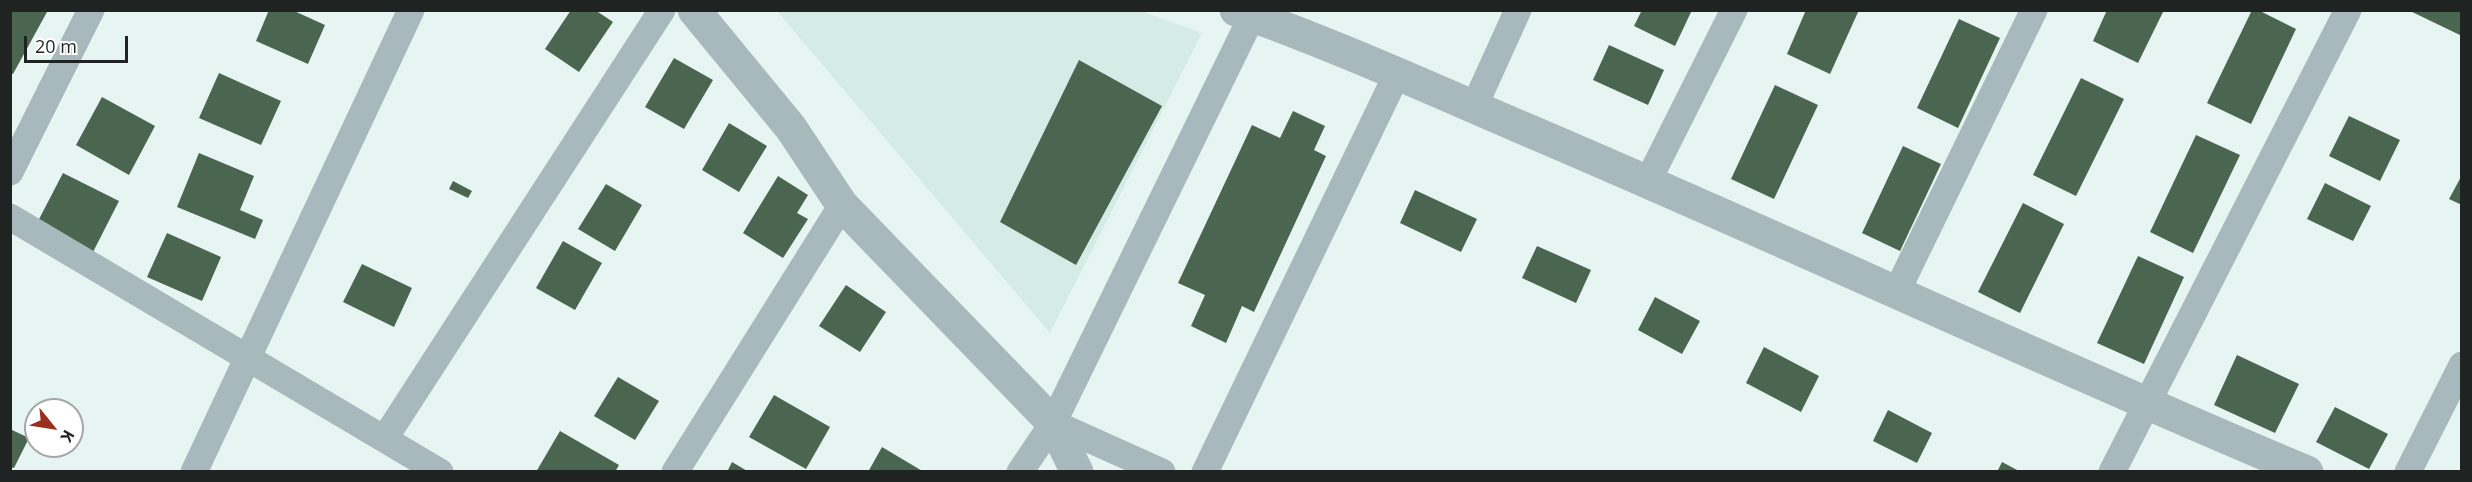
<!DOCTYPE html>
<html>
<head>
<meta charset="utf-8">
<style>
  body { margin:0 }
  #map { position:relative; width:2472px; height:482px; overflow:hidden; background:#e7f5f2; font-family:"Open Sans",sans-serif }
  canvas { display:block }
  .frame { position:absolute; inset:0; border:12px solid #1f2423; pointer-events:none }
  .north { position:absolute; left:24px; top:398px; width:60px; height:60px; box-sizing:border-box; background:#fff; border:2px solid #a5a7a7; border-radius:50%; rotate:120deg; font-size:16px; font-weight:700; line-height:24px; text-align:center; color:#1f2423 }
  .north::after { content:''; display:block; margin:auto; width:21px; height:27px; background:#99301e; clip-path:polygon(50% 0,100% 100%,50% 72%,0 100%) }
  .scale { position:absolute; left:24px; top:36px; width:104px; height:27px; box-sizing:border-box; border:3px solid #1f2423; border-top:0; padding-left:8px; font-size:18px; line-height:21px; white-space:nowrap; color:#1f2423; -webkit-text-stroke:4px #fff; paint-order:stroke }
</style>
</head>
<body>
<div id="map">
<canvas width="2472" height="482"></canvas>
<div class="frame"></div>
<div class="north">K</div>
<div class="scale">20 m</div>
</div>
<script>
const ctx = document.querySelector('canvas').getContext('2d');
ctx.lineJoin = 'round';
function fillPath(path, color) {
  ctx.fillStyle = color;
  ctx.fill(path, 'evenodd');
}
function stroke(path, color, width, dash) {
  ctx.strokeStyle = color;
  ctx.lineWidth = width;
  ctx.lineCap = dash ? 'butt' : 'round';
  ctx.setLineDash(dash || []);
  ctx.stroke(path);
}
fillPath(new Path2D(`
  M 1138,10 L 1202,33 L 1050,333 L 777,11 Z`), '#d4ebe6');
fillPath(new Path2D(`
  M 10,10 L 47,12 L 13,74 L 10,73 Z
  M 269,10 L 292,10 L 325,25 L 308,64 L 256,41 Z
  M 571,10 L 595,10 L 613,22 L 579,72 L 545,49 Z
  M 1642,10 L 1692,10 L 1675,46 L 1634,26 Z
  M 1806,10 L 1859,10 L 1830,74 L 1787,54 Z
  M 2107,10 L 2164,10 L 2138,63 L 2093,41 Z
  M 2252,10 L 2258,10 L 2296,29 L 2251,124 L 2207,103 Z
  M 2408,10 L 2462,10 L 2462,36 Z
  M 1959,19 L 2000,38 L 1958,128 L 1917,108 Z
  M 1609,45 L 1664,70 L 1648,105 L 1593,80 Z
  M 674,58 L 713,80 L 684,129 L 645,107 Z
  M 1079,60 L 1162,106 L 1076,265 L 1000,222 Z
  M 219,73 L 281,101 L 261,145 L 199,118 Z
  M 2081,78 L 2124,99 L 2076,196 L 2033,175 Z
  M 1775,85 L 1818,105 L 1774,199 L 1731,179 Z
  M 102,97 L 155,126 L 129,175 L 76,145 Z
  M 1293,111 L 1325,126 L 1314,150 L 1326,156 L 1254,312 L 1242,306 L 1226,343 L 1191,326 L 1205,295 L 1178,283 L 1252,125 L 1280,138 Z
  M 2349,116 L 2400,140 L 2380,181 L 2329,156 Z
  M 729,123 L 767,146 L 739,192 L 702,170 Z
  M 2196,135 L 2240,155 L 2193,253 L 2150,232 Z
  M 1903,146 L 1941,164 L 1900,251 L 1862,233 Z
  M 199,153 L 254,176 L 240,210 L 263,220 L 255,239 L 177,207 Z
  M 63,173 L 119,201 L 93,252 L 37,223 Z
  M 2462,175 L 2462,205 L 2449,199 Z
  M 778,176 L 808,195 L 797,213 L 808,219 L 783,258 L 743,233 Z
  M 453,181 L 472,191 L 468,198 L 449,189 Z
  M 2325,183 L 2371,206 L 2353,241 L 2307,219 Z
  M 606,184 L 642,205 L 615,251 L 578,229 Z
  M 1415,190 L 1477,219 L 1461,252 L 1400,223 Z
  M 2023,203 L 2064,224 L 2020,313 L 1978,292 Z
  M 167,233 L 221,257 L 202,301 L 147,277 Z
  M 563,241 L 602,263 L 575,310 L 536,288 Z
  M 1537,246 L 1591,270 L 1576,303 L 1522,278 Z
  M 2138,256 L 2184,277 L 2144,364 L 2097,343 Z
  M 362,264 L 412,288 L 394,327 L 343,302 Z
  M 846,285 L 886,312 L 860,352 L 819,326 Z
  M 1655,297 L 1700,321 L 1682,354 L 1638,330 Z
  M 1764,347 L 1819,376 L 1801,412 L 1746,383 Z
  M 2237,355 L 2299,384 L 2275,433 L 2214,405 Z
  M 618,377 L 659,401 L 635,440 L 594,416 Z
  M 774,395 L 830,427 L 806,469 L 749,437 Z
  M 2335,407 L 2388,434 L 2369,469 L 2316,442 Z
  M 1888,410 L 1932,433 L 1917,463 L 1873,441 Z
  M 10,429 L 29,438 L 14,468 L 10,467 Z
  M 560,431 L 619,465 L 615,472 L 536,472 Z
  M 882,447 L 924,472 L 868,472 Z
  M 732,462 L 749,472 L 727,472 Z
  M 2002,462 L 2021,472 L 1997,472 Z`), '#4a6550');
stroke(new Path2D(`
  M 1474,107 L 1518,10
  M 10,172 L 91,10
  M 1648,181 L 1734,10
  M 10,217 L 440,472
  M 1897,291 L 2034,10
  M 1053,423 L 1162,472
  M 385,438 L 662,10
  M 194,472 L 411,10
  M 675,472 L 842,205
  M 1020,472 L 1053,423 L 1255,10
  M 1205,472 L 1397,74
  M 2112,472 L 2348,10
  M 2408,472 L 2462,365`), '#a7b9bc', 27);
stroke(new Path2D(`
  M 694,10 L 791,128 L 842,205 L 1053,423 L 1077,472
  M 1236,10 C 1332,44 1425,86 1518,126 C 1782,238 2042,361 2307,472`), '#a7b9bc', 33);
</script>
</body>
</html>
